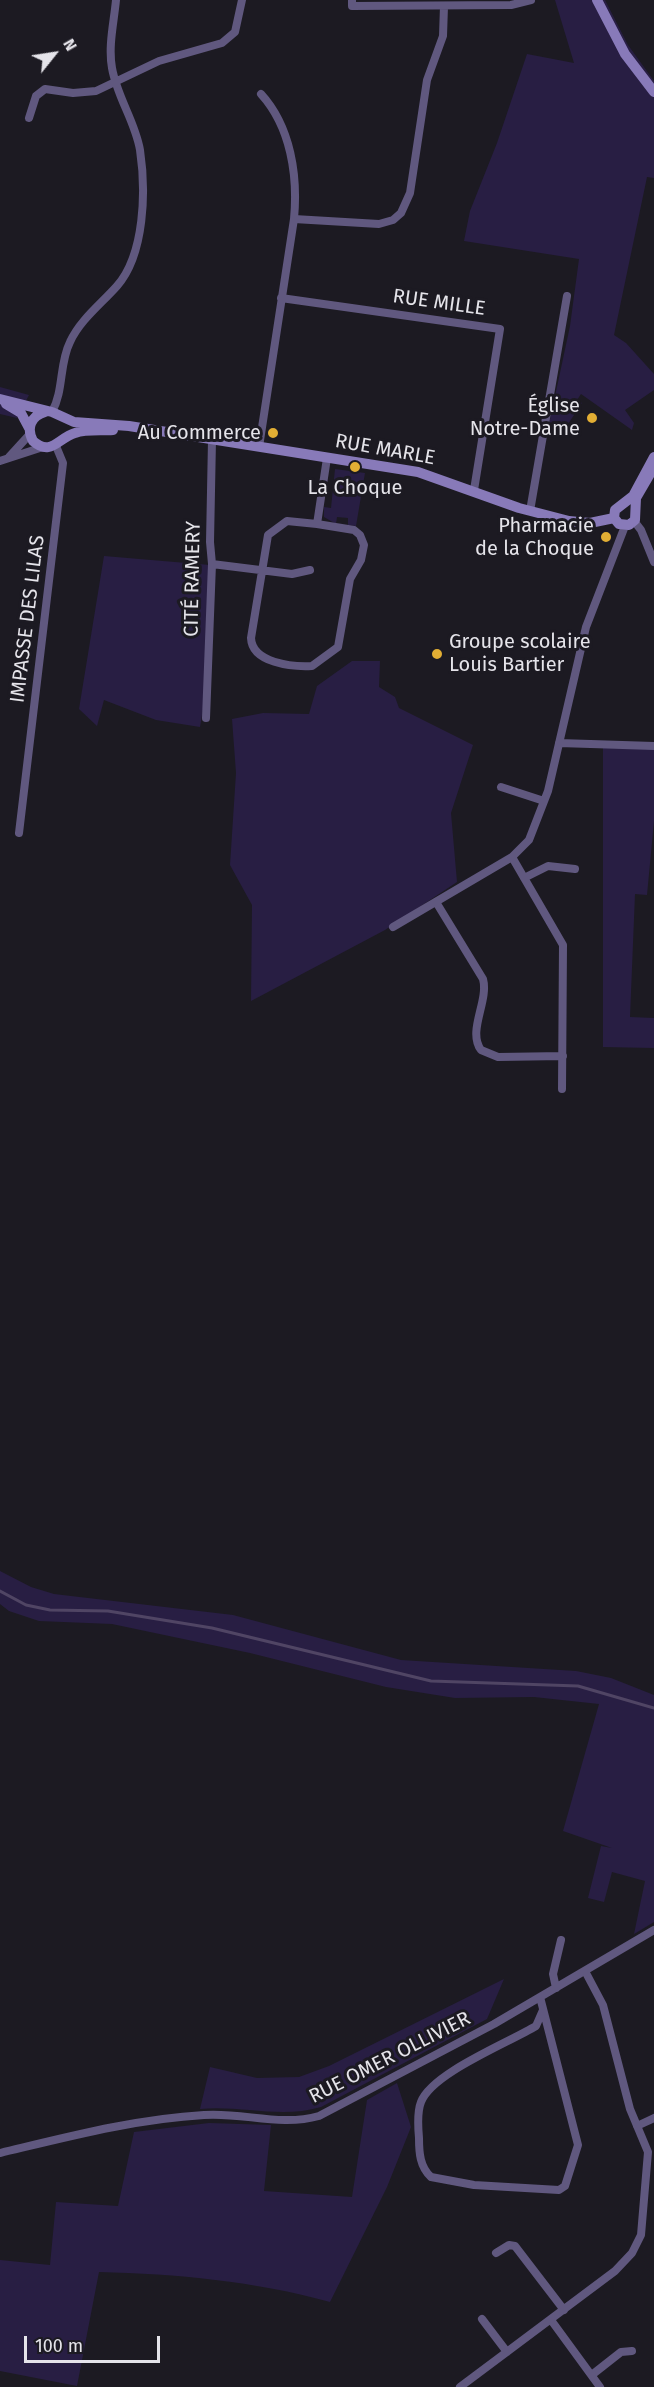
<!DOCTYPE html>
<html>
<head>
<meta charset="utf-8">
<style>
  body { margin:0 }
  #map { position:relative; width:654px; height:2387px; overflow:hidden; background:#1c1a22; font-family:"Fira Sans",sans-serif }
  canvas { display:block }
  .north { position:absolute; left:24px; top:24px; width:60px; height:60px; -webkit-text-stroke:4px #1c1a22; paint-order:stroke; rotate:60deg; font-size:16px; font-weight:700; line-height:24px; text-align:center; color:#e5e4ea }
  .north::after { content:''; display:block; margin:auto; width:21px; height:27px; background:#e5e4ea; clip-path:polygon(50% 0,100% 100%,50% 72%,0 100%) }
  .scale { position:absolute; left:24px; top:2336px; width:136px; height:27px; box-sizing:border-box; border:3px solid #e5e4ea; border-top:0; padding-left:8px; font-size:18px; line-height:21px; white-space:nowrap; color:#e5e4ea; -webkit-text-stroke:4px #1c1a22; paint-order:stroke }
</style>
</head>
<body>
<div id="map">
<canvas width="654" height="2387"></canvas>
<div class="north">N</div>
<div class="scale">100 m</div>
</div>
<script>
const ctx = document.querySelector('canvas').getContext('2d');
ctx.lineJoin = 'round';
function fillPath(path, color) {
  ctx.fillStyle = color;
  ctx.fill(path, 'evenodd');
}
function stroke(path, color, width, dash) {
  ctx.strokeStyle = color;
  ctx.lineWidth = width;
  ctx.lineCap = dash ? 'butt' : 'round';
  ctx.setLineDash(dash || []);
  ctx.stroke(path);
}
function drawText(font, color, halo, rows, align = 'center') {
  ctx.font = font + ' "Fira Sans",sans-serif';
  ctx.lineWidth = 6;
  ctx.setLineDash([]);
  ctx.textBaseline = 'middle';
  ctx.strokeStyle = halo;
  ctx.fillStyle = color;
  for (const [text, x, y, turn = 0] of rows) {
    ctx.save();
    ctx.translate(x, y);
    ctx.rotate((+turn || 0) * Math.PI / 180);
    ctx.textAlign = isNaN(turn) ? turn : align;
    if (halo) ctx.strokeText(text, 0, 0);
    ctx.fillText(text, 0, 0);
    ctx.restore();
  }
}
fillPath(new Path2D(`
  M 555,0 L 605,0 L 628,45 L 654,81 L 654,178 L 647,177 L 614,335 L 626,343 L 654,374 L 654,390 L 625,410 L 634,423 L 632,430 L 581,394 L 577,400 L 582,403 L 560,436 L 548,429 L 570,326 L 579,259 L 464,241 L 470,211 L 497,143 L 527,54 L 574,63 Z
  M 0,387 L 29,395 L 17,418 L 0,414 Z
  M 335,469 L 365,473 L 356,526 L 348,525 L 348,518 L 337,517 L 336,524 L 324,517 L 324,507 L 331,508 Z
  M 104,556 L 210,565 L 204,703 L 200,727 L 156,720 L 104,700 L 97,726 L 79,709 Z
  M 352,661 L 380,661 L 379,687 L 395,697 L 399,708 L 473,745 L 451,813 L 457,882 L 385,930 L 251,1001 L 252,905 L 230,865 L 236,773 L 232,719 L 263,713 L 309,714 L 317,686 Z
  M 603,748 L 654,749 L 654,821 L 647,895 L 635,894 L 630,1017 L 654,1018 L 654,1048 L 603,1047 Z
  M 0,1571 L 31,1587 L 54,1594 L 233,1615 L 401,1660 L 576,1671 L 611,1678 L 654,1695 L 654,1922 L 634,1934 L 645,1881 L 612,1872 L 604,1902 L 588,1898 L 601,1846 L 612,1848 L 563,1831 L 599,1704 L 534,1697 L 455,1698 L 386,1687 L 250,1653 L 112,1624 L 39,1621 L 9,1611 L 0,1604 Z
  M 504,1979 L 487,2019 L 321,2107 C 281,2119 241,2105 200,2109 L 210,2067 L 257,2078 L 299,2077 L 329,2066 Z
  M 397,2083 L 411,2127 L 387,2187 L 330,2302 C 254,2281 177,2274 99,2272 L 77,2386 L 0,2371 L 0,2260 L 50,2265 L 56,2202 L 118,2206 L 134,2132 L 209,2123 L 271,2125 L 264,2191 L 352,2197 L 367,2100 Z`), '#281e43');
stroke(new Path2D(`
  M 0,1591 L 26,1605 L 50,1610 L 108,1611 L 212,1628 L 431,1681 L 578,1686 L 654,1708`), '#504564', 3);
stroke(new Path2D(`
  M 352,0 L 352,6 L 511,5 L 531,0
  M 261,94 C 291,127 298,176 294,219 L 379,224 L 393,220 L 401,213 L 410,193 L 427,80 L 443,36 L 444,6
  M 29,118 L 36,96 L 45,89 L 73,93 L 96,91 L 159,61 L 222,43 L 235,32 L 242,0
  M 281,298 L 500,329 L 474,490
  M 52,412 C 64,390 59,364 70,342 C 80,320 101,304 117,286 C 145,254 146,190 140,150 C 135,121 117,97 112,68 C 108,46 114,22 116,0
  M 259,447 L 294,219
  M 9,457 L 30,434
  M 0,461 L 43,447
  M 530,511 L 567,296
  M 634,521 L 641,530 L 654,562
  M 317,524 L 354,530 L 360,535 L 364,545 L 361,560 L 350,579 L 338,647 L 312,666 C 292,667 252,663 251,638 L 268,535 L 287,521 L 317,524 L 327,458
  M 212,564 L 292,574 L 310,570
  M 206,718 L 212,564 L 210,542 L 212,440
  M 559,743 L 654,746
  M 501,787 L 544,801
  M 19,833 L 63,463 L 56,446
  M 512,857 L 563,945 L 562,1089
  M 524,878 L 548,866 L 575,869
  M 436,902 L 483,979 C 489,1001 467,1031 481,1050 L 498,1057 L 563,1056
  M 393,927 L 512,857 L 529,840 L 548,791 L 586,627 L 625,526
  M 556,1988 L 553,1974 L 561,1940
  M 540,1997 L 578,2145 L 565,2186 L 559,2190 L 474,2185 L 431,2177 C 420,2167 419,2153 419,2138 C 418,2127 417,2112 421,2102 C 432,2073 508,2043 536,2026 L 543,2010
  M 637,2126 L 654,2118
  M 0,2153 C 67,2137 135,2119 204,2115 C 243,2112 280,2127 319,2116 L 494,2024 L 654,1930
  M 496,2253 L 509,2245 L 515,2246 L 564,2310
  M 482,2319 L 507,2352
  M 551,2320 L 600,2387
  M 593,2374 L 621,2352 L 632,2351
  M 460,2387 L 615,2271 L 632,2253 L 641,2235 L 648,2152 L 630,2109 L 603,2005 L 585,1971`), '#60587f', 8);
stroke(new Path2D(`
  M 597,0 L 625,54 L 654,92
  M 0,399 L 52,412 L 74,422 L 129,426 L 418,472 L 519,508 L 569,521 L 590,523 L 614,518
  M 6,404 L 21,413 L 29,428
  M 45,412 C 31,416 26,428 33,441 C 51,457 58,438 75,433 C 86,429 101,431 113,430
  M 654,457 L 633,496 L 615,510 L 614,518 L 619,524 L 629,525 L 635,520 L 636,498 L 654,467`), '#887ab9', 10);
for (const [x, y, r, color] of [
  [592,418,6,"#e2ae34"],
  [273,433,6,"#e2ae34"],
  [355,467,6,"#e2ae34"],
  [606,537,6,"#e2ae34"],
  [437,654,6,"#e2ae34"]
]) {
  const dot = new Path2D();
  dot.arc(x, y, r, 0, 2 * Math.PI);
  ctx.fillStyle = color;
  ctx.fill(dot);
  stroke(dot, '#1c1a22', 2);
}
drawText('20px', '#e5e4ea', '#1c1a22', [
  ["RUE MILLE",439,303,8],
  ["RUE MARLE",385,450,10],
  ["CITÉ RAMERY",193,579,-89],
  ["IMPASSE DES LILAS",28,619,-83],
  ["RUE OMER OLLIVIER",390,2058,-27]
]);
drawText('20px', '#e5e4ea', '#1c1a22', [
  ["Église",580,406],
  ["Notre-Dame",580,429],
  ["Au Commerce",261,433],
  ["La Choque",355,488,"center"],
  ["Pharmacie",594,526],
  ["de la Choque",594,549],
  ["Groupe scolaire",449,642,"left"],
  ["Louis Bartier",449,665,"left"]
], 'right');
</script>
</body>
</html>
